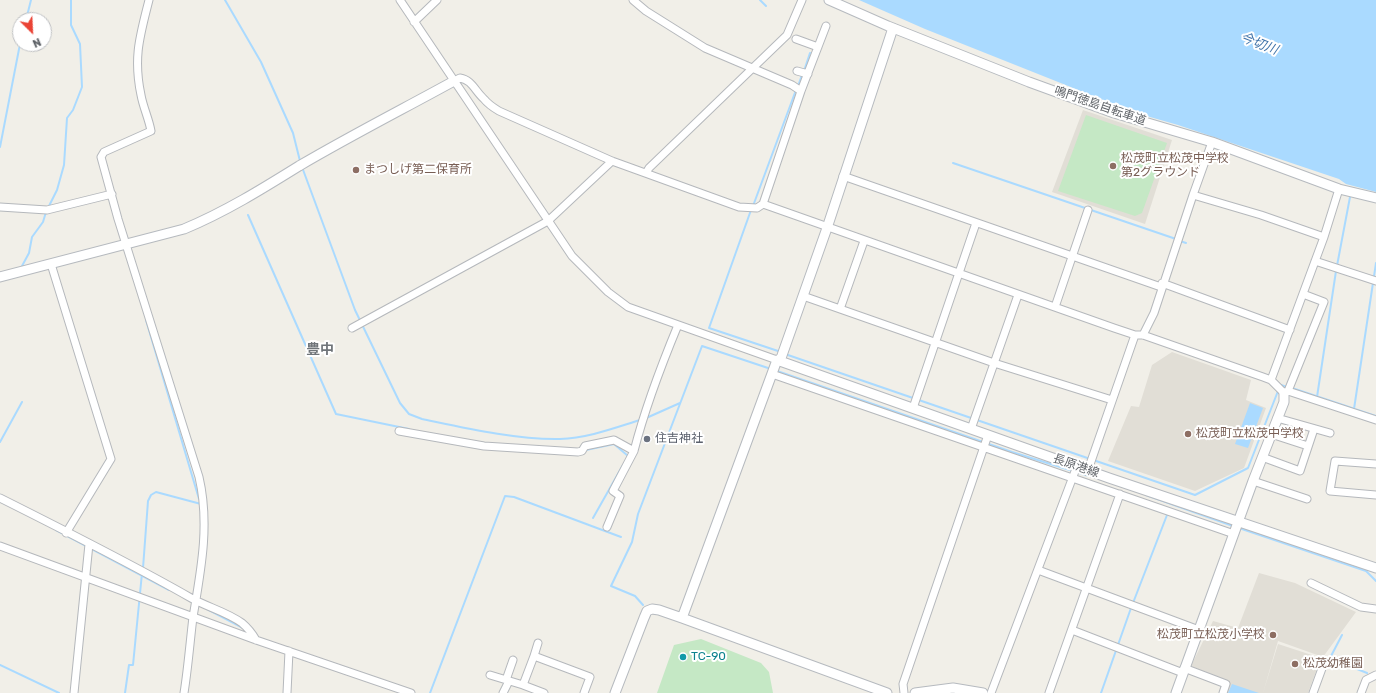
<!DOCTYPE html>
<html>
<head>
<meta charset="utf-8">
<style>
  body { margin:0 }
  #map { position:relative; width:1376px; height:693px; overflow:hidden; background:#f1efe8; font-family:Rubik,sans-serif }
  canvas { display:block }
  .north { position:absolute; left:12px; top:12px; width:40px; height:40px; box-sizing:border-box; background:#fff; border:1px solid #bfc1c3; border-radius:50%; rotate:156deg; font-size:11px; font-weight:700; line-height:16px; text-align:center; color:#5f6368 }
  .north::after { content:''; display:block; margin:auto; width:14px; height:18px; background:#ea4335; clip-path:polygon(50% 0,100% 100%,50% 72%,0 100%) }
</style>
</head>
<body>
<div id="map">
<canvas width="1376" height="693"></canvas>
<div class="north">N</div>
</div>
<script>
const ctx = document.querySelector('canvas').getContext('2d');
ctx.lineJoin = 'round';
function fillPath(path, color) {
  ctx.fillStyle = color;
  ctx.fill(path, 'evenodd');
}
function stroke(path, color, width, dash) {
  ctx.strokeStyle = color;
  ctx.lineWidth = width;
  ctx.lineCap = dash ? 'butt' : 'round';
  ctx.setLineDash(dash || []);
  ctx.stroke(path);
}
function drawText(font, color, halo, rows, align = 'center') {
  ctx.font = font + ' Rubik,"Noto Sans JP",sans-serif';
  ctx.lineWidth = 4;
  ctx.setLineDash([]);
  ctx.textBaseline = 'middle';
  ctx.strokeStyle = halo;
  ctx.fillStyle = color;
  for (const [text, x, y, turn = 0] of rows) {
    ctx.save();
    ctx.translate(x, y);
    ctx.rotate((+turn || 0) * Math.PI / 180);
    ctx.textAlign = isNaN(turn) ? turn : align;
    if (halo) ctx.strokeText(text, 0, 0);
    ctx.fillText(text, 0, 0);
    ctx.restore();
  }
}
fillPath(new Path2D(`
  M 1083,110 L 1172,140 L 1145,224 L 1052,192 Z
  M 1172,352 L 1251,380 L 1246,400 L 1266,408 L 1244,468 L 1195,491 L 1108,461 L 1131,406 L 1139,407 L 1152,365 Z
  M 1259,573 L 1295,583 L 1356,612 L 1323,657 L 1278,641 L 1263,693 L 1226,693 L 1230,682 L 1191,666 L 1213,621 L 1238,628 Z
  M 1278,644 L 1321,658 L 1308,693 L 1263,693 Z`), '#e1ded6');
fillPath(new Path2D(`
  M 1086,115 L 1167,143 L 1142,213 L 1135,216 L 1058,191 Z
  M 701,639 L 761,663 L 769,672 L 773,693 L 657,693 L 674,645 Z`), '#c5e8c5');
fillPath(new Path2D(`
  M 859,0 L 1376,0 L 1376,192 L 1346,184 L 1339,179 L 1178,125 L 1136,113 L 925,29 Z
  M 1250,403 L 1263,408 L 1248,448 L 1235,444 Z
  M 1232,684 L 1259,693 L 1228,693 Z`), '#aadaff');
stroke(new Path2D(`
  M 225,0 L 261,62 L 293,133 L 300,161
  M 760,0 L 766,6
  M 26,20 L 31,0
  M 804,71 L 810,53
  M 798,86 L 802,75
  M 0,147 L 20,44
  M 953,163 L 1176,239
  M 302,167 L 355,310 L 400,403 L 409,414 L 422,419 C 465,428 517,440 560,439 C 588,438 614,428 640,420
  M 753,206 L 796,90
  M 48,208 L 57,190 L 64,165 L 67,118 L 73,110 L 82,87 L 80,44 L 71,25 L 71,0
  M 751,210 L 709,328 L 781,352
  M 248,215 L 336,414 L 409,429
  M 1180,241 L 1186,243
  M 22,266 L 29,253 L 32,237 L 43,222 L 46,212
  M 146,320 L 199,499
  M 785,354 L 1195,495 L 1248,468 L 1278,391
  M 777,371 L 1012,452 L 1089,476
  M 1281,385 L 1287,387
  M 1292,388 L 1376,416
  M 1317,397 L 1336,271 L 1350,197
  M 1354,409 L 1376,263
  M 644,419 L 680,403
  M 0,442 L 22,402
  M 586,450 L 614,444 L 628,456
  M 1146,495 L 1233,526
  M 593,518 L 623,465
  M 1239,528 L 1366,571 L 1376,581
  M 56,530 L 169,590
  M 143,568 L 148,501 L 151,495 L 156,492 L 201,504
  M 1133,603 L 1167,515
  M 643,605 L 635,596 L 611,586 L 632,542 L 638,514 L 702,346 L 771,369
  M 207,609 L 243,628
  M 1342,635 L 1330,658 L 1367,673
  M 0,665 L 59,693
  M 125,693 L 129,665 L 133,665 L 142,573
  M 430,693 L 505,496 L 514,497 L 621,537
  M 1101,693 L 1131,608`), '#aadaff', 2);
const street = new Path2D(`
  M 149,0 C 140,36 133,57 141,95 C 143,107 149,119 151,131 L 104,152 L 101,157 L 118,219 L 199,477 C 210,524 201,570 193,617 C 190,642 188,668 184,693
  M 400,0 L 572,256 L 608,292 L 628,307 L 777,360
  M 633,0 L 646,11 L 705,48 L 792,85 L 801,91
  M 414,22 L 437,0
  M 796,39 L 818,47
  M 797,71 L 808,74
  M 454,81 L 460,78 C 472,80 475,91 484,99 C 488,104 494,108 499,111 L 612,161 L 739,207 L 757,208 L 763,204 L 1114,328 L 1135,335 L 1143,335 L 1263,377 L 1271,380 L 1284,393 L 1288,391 L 1376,420
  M 646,173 L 649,168 L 787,35 L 802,0
  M 843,176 L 1161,287
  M 1193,195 L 1212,142
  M 763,204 L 801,91 L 826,26
  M 0,207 L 47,210 L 112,194
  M 1324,237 L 1339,189
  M 1315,261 L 1376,281
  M 51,264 L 111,459 L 66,533
  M 1162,283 L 1290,330
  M 803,296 L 994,363 L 1112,400
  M 1055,307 L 1088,210
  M 840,309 L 864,241
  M 352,328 L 548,221 L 612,161
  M 1143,335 L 1154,313 L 1193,195 L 1261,215 L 1324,237 L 1271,380
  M 772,374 L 1234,534
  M 1288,391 L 1324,302 L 1303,294
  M 913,408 L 976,223
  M 1277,418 L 1330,433
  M 971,429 L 1018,295
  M 399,431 L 484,446 L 578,452 L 582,451 L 585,446 L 614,440 L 634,451 C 645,408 661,366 678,325
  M 1271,434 L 1308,446
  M 1262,457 L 1300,471 L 1314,429
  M 1376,464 L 1335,461 L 1330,491 L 1376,495
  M 1088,470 L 1135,335
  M 1253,481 L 1307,499
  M 0,498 C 64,530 128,562 191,598 C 207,607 227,612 242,623 C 248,628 252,633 256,640
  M 607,527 L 620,496 L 613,491 L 634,451
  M 0,546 L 256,640 L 411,693
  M 1038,570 L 1199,630
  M 1311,583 L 1361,607 L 1376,609
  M 1072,630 L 1183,673
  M 534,656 L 538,643
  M 1184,668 L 1226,684 L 1223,693
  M 490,675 L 523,685
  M 506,680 L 513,660
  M 74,693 L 89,544
  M 287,693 L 289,651
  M 503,693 L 509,681
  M 544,693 L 523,685 L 534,656 L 590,677 L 584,693
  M 904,693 L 903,684 L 988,435
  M 991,693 L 1077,466
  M 1049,693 L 1120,494
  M 1313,693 L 1324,663
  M 1361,693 L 1366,680 L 1376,675`);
const secondary = new Path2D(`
  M 829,0 L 888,26 L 1029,82 L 1114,113 L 1212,142 L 1339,189 L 1376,198
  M 0,277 L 184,229 C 225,212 262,189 299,166 C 350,136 403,109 454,81
  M 780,361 L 827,228 L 893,28
  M 682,618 L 777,360 L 1109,478 L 1376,568
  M 615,693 L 644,618 L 647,611 L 652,609 L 659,610 L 682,618 L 887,693
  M 915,693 L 953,688 L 983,693
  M 1176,693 L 1253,481 L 1284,402 L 1284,393`);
stroke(street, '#b5b8bc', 9);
stroke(secondary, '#b6babf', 11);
stroke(street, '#fff', 7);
stroke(secondary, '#fff', 9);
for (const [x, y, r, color] of [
  [1113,166,4,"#8d6e63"],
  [356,170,4,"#8d6e63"],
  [1188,434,4,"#8d6e63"],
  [647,439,4,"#6b7280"],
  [1273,635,4,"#8d6e63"],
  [683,657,4,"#0f9aa8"],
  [1295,664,4,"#8d6e63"]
]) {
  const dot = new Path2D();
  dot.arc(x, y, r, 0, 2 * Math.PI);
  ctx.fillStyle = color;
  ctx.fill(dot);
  stroke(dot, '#fff', 1.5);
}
drawText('12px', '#5f6368', '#fff', [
  ["鳴門徳島自転車道",1100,106,19],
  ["長原港線",1076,466,19]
]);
drawText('12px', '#785e54', '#fff', [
  ["松茂町立松茂中学校",1121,159],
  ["第2グラウンド",1121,173],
  ["まつしげ第二保育所",364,170],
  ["松茂町立松茂中学校",1196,434],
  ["松茂町立松茂小学校",1265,635,"right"],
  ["松茂幼稚園",1303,664]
], 'left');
drawText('12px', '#5b616d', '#fff', [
  ["住吉神社",655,439]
], 'left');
drawText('12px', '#0d838f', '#fff', [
  ["TC-90",691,657]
], 'left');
drawText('italic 13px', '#4174aa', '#fff', [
  ["今切川",1259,44,21]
]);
drawText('bold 14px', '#70757a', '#fff', [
  ["豊中",320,350]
]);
</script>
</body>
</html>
